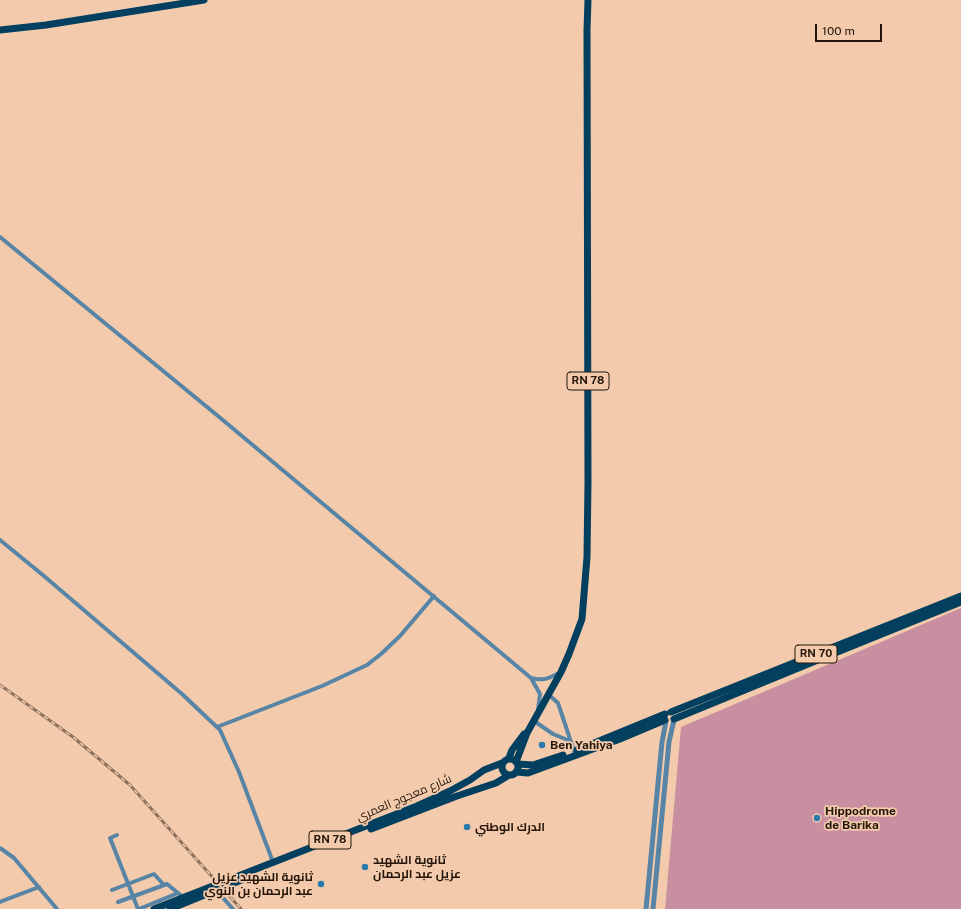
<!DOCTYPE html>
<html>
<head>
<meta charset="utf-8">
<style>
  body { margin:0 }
  #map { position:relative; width:961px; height:909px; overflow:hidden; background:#f3cbac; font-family:"Public Sans",sans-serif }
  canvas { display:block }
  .scale { position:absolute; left:815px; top:24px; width:67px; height:18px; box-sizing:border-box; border:2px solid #24160b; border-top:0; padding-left:5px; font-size:12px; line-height:14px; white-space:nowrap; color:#24160b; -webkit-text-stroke:3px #f3cbac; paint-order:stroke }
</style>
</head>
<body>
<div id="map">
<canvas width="961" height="909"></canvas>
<div class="scale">100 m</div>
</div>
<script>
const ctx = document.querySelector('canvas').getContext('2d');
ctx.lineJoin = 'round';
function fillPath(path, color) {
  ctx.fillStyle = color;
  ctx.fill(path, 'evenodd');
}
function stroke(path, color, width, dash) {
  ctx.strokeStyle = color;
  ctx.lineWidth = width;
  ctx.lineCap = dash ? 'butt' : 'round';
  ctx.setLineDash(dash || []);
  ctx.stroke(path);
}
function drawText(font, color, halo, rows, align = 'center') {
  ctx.font = font + ' "Public Sans",Cairo,sans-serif';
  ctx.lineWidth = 3.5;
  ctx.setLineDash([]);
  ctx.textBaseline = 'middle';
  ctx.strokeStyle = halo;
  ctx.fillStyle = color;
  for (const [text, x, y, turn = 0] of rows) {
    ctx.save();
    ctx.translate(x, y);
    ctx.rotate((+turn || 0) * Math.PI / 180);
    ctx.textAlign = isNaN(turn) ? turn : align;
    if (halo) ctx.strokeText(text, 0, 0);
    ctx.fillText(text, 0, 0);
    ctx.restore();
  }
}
fillPath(new Path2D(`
  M 961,608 L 961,909 L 665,909 L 681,727 Z`), '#c78f9f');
stroke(new Path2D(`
  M 0,237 L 218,416 L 531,678
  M 0,540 L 44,576 L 182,694 L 220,730 L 239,772 L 273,862
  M 549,695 L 558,703 L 575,754
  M 538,710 L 540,694 L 531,678 C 543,681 548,679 559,673
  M 534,721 L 553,734 L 570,741
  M 217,727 L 322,686 L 367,665 L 381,654 L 400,636 L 434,596
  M 117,835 L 110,838 L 138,909
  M 0,848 L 14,858 L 57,909
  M 112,890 L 154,874 L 164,885
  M 216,890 L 233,909
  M 0,902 L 39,887
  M 118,902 L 167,884 L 183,897
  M 139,909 L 178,893`), '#5885a5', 4);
stroke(new Path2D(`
  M 646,909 L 662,742 L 666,721
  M 653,909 L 669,742 L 674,720`), '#5885a5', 5);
stroke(new Path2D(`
  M 0,30 L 46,25 L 204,0
  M 671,712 L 961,596
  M 674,719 C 770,679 865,641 961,602
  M 577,750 L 665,714
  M 509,758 L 512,750 L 524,734
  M502 767a8 8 0 1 1 16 0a8 8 0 1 1-16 0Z
  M 516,762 L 527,733 L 561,672 L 569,654 L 582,619 L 587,557 L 588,482 L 587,30 L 588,0
  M 518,764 L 533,765 L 563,755
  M 516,772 L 528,773 L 620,739 L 665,720
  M 371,829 L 457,796 L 496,783 L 509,775
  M 154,909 L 417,806 L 450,791 L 470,780 L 484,770 L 502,763
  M 170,909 L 249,877`), '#034060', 7);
const rail = new Path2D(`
  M 0,685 L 73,737 L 130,785 L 241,909`);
stroke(rail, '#8d715c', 3);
stroke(rail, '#f3cbac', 1.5, [4.5]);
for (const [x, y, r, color] of [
  [542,745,4,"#2a7aac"],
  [817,818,4,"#2a7aac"],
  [467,827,4,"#2a7aac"],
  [365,867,4,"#2a7aac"],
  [321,884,4,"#2a7aac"]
]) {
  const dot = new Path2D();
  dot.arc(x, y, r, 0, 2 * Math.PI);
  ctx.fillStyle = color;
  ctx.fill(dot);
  stroke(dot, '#f3cbac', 1.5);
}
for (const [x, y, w] of [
  [588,381,42],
  [816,654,42],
  [330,840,42]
]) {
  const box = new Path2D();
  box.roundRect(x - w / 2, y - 9, w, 18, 3);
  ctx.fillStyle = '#f3cbac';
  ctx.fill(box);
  stroke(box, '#24160b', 1);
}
drawText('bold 11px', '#24160b', null, [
  ["RN 78",588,381],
  ["RN 70",816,654],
  ["RN 78",330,840]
]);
drawText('bold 12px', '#24160b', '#f3cbac', [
  ["Ben Yahiya",550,745],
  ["Hippodrome",825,811],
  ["de Barika",825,825],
  ["الدرك الوطني",475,827],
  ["ثانوية الشهيد",373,860],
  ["عزيل عبد الرحمان",373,874],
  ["ثانوية الشهيد عزيل",313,877,"right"],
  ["عبد الرحمان بن النوي",313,891,"right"]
], 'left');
drawText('12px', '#24160b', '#f3cbac', [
  ["شارع معجوج العمري",404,798,-23]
]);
</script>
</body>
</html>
